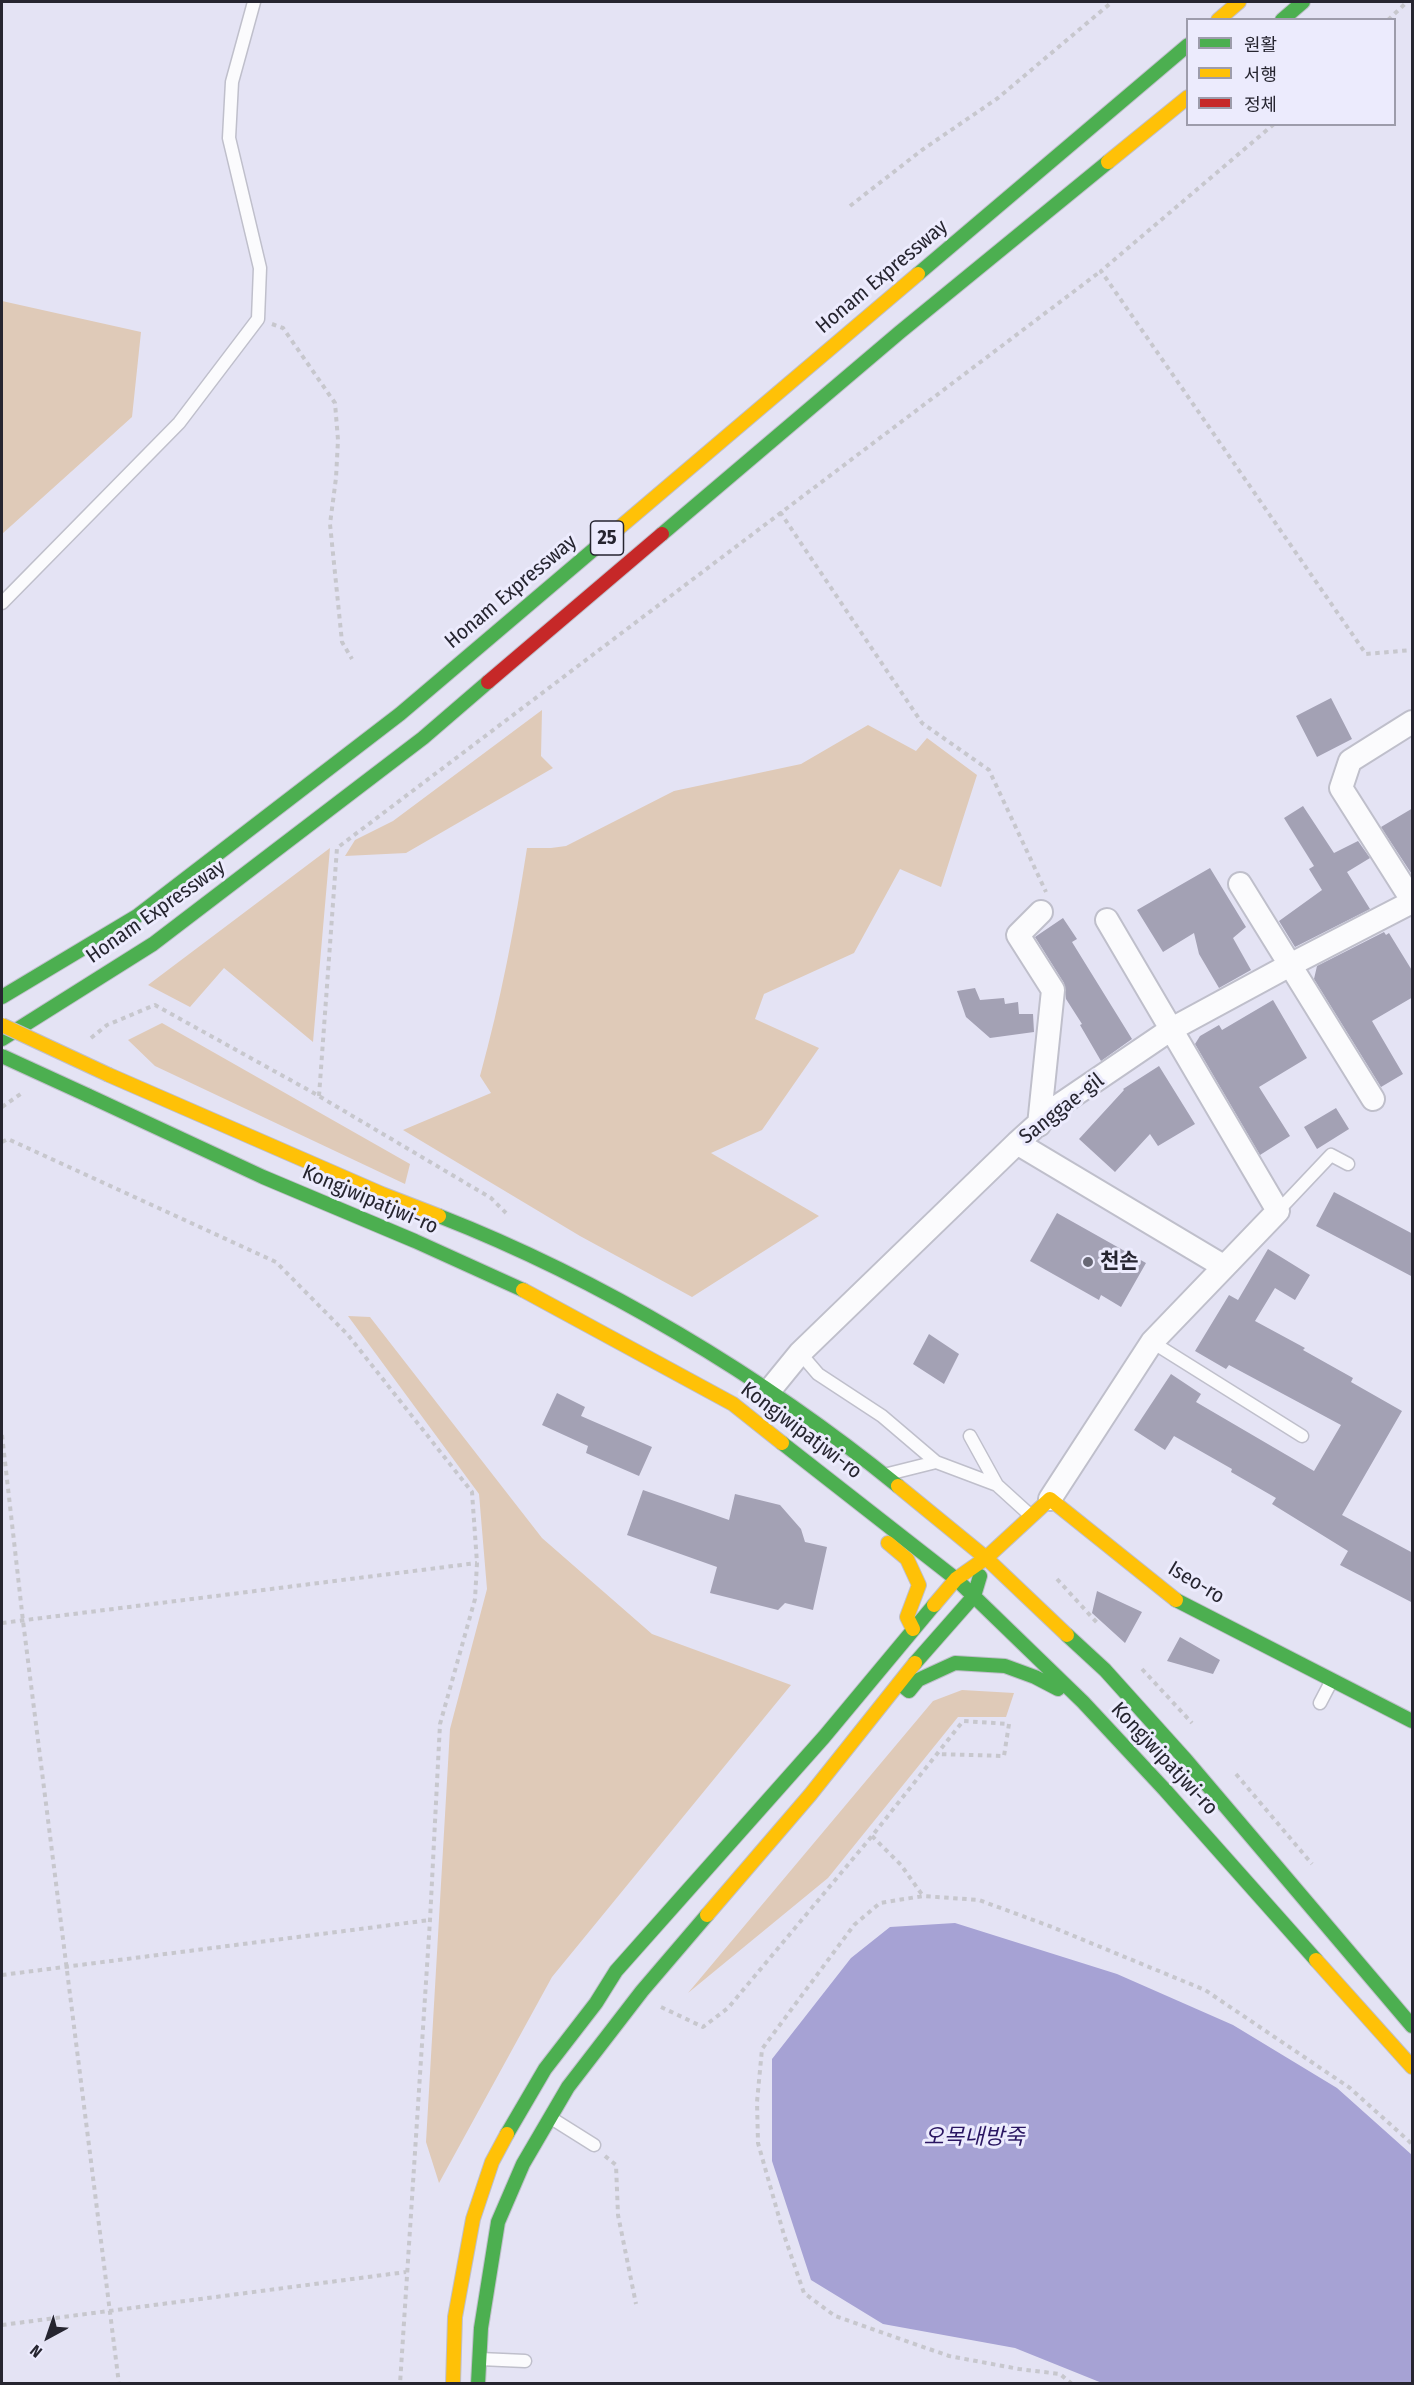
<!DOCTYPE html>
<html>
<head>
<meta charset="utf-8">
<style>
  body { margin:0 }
  #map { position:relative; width:1414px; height:2385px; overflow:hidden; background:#e4e3f4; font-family:"Fira Sans Condensed","Noto Sans KR",sans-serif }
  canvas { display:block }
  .frame { position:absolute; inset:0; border:3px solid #262530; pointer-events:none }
  .legend { position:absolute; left:1186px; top:18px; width:210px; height:108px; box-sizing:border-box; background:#ecebfd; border:2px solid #9d9cab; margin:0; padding:8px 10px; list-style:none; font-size:18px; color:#262530 }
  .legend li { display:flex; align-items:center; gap:12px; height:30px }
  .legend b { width:30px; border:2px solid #9d9cab }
  .north { position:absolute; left:18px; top:2307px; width:60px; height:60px; -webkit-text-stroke:4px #ecebfd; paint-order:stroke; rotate:220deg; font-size:16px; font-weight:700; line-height:24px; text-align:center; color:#262530 }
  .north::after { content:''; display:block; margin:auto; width:21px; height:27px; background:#262530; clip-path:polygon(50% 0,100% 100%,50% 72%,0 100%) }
</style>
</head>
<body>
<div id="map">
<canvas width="1414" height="2385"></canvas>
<div class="frame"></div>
<ul class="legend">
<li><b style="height:8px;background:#4caf50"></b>원활</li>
<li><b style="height:8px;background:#ffc107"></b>서행</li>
<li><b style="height:8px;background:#c62828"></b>정체</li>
</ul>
<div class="north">N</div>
</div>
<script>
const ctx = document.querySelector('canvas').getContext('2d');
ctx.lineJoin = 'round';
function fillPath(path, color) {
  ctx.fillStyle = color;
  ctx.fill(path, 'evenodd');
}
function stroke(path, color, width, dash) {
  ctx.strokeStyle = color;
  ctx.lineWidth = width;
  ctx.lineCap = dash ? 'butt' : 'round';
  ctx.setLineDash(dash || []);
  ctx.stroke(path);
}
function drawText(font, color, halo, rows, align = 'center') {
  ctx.font = font + ' "Fira Sans Condensed","Noto Sans KR",sans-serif';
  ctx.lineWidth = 6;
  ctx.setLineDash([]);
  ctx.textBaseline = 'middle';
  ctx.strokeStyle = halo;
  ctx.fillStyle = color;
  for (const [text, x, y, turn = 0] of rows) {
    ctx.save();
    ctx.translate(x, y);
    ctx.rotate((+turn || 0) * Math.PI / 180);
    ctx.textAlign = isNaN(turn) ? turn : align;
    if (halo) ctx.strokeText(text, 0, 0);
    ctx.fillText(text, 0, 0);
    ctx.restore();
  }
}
fillPath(new Path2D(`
  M 2,301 L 141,332 L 132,417 L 2,534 Z
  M 542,710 L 541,756 L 553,768 L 406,853 L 345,856 L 355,840 L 393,821 Z
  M 868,725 L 916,751 L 927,738 L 977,775 L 941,887 L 900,869 L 854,953 L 764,994 L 755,1019 L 819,1048 L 762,1130 L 711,1153 L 819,1216 L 692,1297 L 580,1236 L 403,1130 L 491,1093 L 480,1076 C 501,1000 515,925 527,848 L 551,848 L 566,846 L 674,791 L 801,764 Z
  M 330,848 L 313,1042 L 224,968 L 190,1007 L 148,985 Z
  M 162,1023 L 410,1164 L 405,1184 L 155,1066 L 128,1040 Z
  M 348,1316 L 370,1317 L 542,1538 L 652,1634 L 791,1685 L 552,1977 L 439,2183 L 426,2142 L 450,1729 L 487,1589 L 479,1494 Z
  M 962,1690 L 1014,1693 L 1006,1717 L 958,1717 L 828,1878 L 688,1993 L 933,1701 Z`), '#dfcab8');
fillPath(new Path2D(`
  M 955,1923 L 1117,1974 L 1233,2025 L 1337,2088 L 1412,2155 L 1412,2383 L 1102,2383 L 1015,2348 L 883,2324 L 811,2280 L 772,2161 L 772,2059 L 851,1958 L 890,1927 Z`), '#a6a2d4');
fillPath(new Path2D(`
  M 1331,698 L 1352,739 L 1317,757 L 1296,716 Z
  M 1303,806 L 1334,853 L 1358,841 L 1370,858 L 1347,872 L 1370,909 L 1295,947 L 1279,921 L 1322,890 L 1309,869 L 1314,866 L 1284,818 Z
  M 1413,808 L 1413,876 L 1381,827 Z
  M 1210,868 L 1246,927 L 1233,938 L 1251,970 L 1219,988 L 1199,954 L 1194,933 L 1163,952 L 1137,910 Z
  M 1063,918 L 1077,939 L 1072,942 L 1132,1039 L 1101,1061 L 1080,1025 L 1082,1024 L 1066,999 L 1064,983 L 1035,937 Z
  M 1384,932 L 1386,935 L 1389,933 L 1413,972 L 1413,997 L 1372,1021 L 1403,1074 L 1381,1087 L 1314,979 L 1317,966 Z
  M 975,988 L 980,1000 L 1004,998 L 1005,1004 L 1018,1002 L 1019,1014 L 1033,1014 L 1034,1032 L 990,1038 L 966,1017 L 957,991 Z
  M 1273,1000 L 1307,1058 L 1259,1087 L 1290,1136 L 1260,1155 L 1195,1044 L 1200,1036 L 1219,1025 L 1222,1030 Z
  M 1159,1066 L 1195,1124 L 1158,1146 L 1150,1134 L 1115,1172 L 1079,1139 L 1124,1090 L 1123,1089 Z
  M 1336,1108 L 1349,1129 L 1317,1149 L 1304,1127 Z
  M 1334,1192 L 1413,1234 L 1413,1277 L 1316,1226 Z
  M 1057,1213 L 1146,1263 L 1121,1307 L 1101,1295 L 1099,1300 L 1030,1261 Z
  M 1268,1249 L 1310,1275 L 1295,1300 L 1275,1288 L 1255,1321 L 1305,1348 L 1303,1350 L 1353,1378 L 1351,1382 L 1402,1411 L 1342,1515 L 1413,1553 L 1413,1603 L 1340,1565 L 1348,1551 L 1272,1504 L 1276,1498 L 1231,1472 L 1232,1469 L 1174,1436 L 1165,1450 L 1134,1430 L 1171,1374 L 1201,1394 L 1196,1402 L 1314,1471 L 1341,1425 L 1229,1365 L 1226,1369 L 1195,1351 L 1229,1295 L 1238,1300 Z
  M 929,1334 L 959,1354 L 944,1384 L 913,1364 Z
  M 557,1393 L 585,1407 L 581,1416 L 652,1447 L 639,1476 L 586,1453 L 588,1446 L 542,1425 Z
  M 643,1490 L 729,1520 L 735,1494 L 780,1505 L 801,1529 L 805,1542 L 827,1547 L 813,1610 L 785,1603 L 778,1610 L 710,1593 L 717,1567 L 627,1535 Z
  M 1097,1591 L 1142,1612 L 1125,1643 L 1092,1613 Z
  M 1180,1637 L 1220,1660 L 1213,1674 L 1167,1661 Z`), '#a3a1b4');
const lane = new Path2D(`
  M 2,603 L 179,423 L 258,319 L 260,268 L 229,138 L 232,82 L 254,2
  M 1278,1211 L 1331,1155 L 1348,1164
  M 1152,1342 L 1302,1436
  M 800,1353 L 818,1374 L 882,1416 L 936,1462
  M 970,1436 L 997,1485
  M 888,1474 L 936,1462 L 997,1485 L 1030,1515
  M 1320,1703 L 1332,1680
  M 551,2118 L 594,2145
  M 480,2359 L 525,2361`);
const street = new Path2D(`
  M 1412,722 L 1350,761 L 1341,788 L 1412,900
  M 1240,884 L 1373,1099
  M 1039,1125 L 1053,990 L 1018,935 L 1041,912
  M 1017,1143 L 1223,1266
  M 769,1391 L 800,1353 L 1017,1143 L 1058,1106 L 1170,1030 L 1290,965 L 1412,902
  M 1050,1499 L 1152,1342 L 1278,1211 L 1107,920`);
const fast = new Path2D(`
  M 1282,20 L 1303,2
  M 918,274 L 1188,45
  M 662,534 L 900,332 L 1108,162
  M 2,997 L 137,916 L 400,714 L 606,539
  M 2,1039 L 153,944 L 423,738 L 488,682
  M 87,1095 L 263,1177 L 415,1241 L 523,1290
  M 439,1216 C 600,1279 764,1377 898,1486
  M 782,1443 L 956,1579 L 1083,1702 L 1165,1790 L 1316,1960
  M 1176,1600 L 1412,1721
  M 1067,1635 L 1105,1670 L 1186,1760 L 1412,2026
  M 915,1663 L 974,1596 L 980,1576
  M 904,1687 L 909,1691 L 918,1680 L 955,1663 L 1005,1666 L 1035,1677 L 1058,1689
  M 507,2134 L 545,2069 L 596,2003 L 616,1971 L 824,1737 L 934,1605
  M 478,2384 L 481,2328 L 498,2222 L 523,2164 L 568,2087 L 642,1991 L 707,1915`);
const slow = new Path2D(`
  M 1218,20 L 1239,2
  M 1108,162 L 1188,97
  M 606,539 L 918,274
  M 109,1075 L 382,1194 L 439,1216
  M 523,1290 L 733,1404 L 782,1443
  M 898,1486 L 986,1558 L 1067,1635
  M 888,1543 L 907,1559 L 919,1585 L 907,1617 L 913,1629
  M 934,1605 L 956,1579 L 986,1558 L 1050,1499 L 1176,1600
  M 707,1915 L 810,1795 L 915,1663
  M 1316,1960 L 1412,2067
  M 453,2384 L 455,2317 L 473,2219 L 492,2162 L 507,2134`);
const jam = new Path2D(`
  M 488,682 L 662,534`);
stroke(lane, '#bfbfcb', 15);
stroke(street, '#bfbfcb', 26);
stroke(fast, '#bfbfcb', 16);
stroke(slow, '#bfbfcb', 16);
stroke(jam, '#bfbfcb', 16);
stroke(new Path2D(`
  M 1388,20 L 1407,2
  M 1274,124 L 1101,271 L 1366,654 L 1412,650
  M 850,206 L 922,150 L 998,98 L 1112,2
  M 272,324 L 283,328 L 335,403 L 338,440 L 336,478 L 330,524 L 342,642 L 352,659
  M 780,512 L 922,723 L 989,770 L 1046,892
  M 91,1038 L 107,1025 L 155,1005 L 312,1092 L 491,1198 L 506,1213
  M 319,1096 L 337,848 L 1101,271
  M 2,1107 L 22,1093
  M 2,1142 L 8,1139 L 276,1262 L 348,1335 L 472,1492 L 477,1563 L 475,1599 L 440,1724 L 430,1920 L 400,2384
  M 2,1435 L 23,1621 L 119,2384
  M 1057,1579 L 1099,1625
  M 2,1623 L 477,1563
  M 1142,1669 L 1192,1723
  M 1236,1774 L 1312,1864
  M 872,1836 L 901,1865 L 923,1896
  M 2,1975 L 430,1920
  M 661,2007 L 703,2027 L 728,2008 L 872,1836 L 963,1721 L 1009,1724 L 1004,1756 L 937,1754
  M 605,2156 L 616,2165 L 618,2215 L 636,2304
  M 2,2325 L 406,2272
  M 1072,2384 L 1060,2374 L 1019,2369 L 949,2356 L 835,2316 L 804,2293 L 784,2235 L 758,2143 L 757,2102 L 762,2049 L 854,1925 L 880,1903 L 923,1896 L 979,1900 L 1052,1927 L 1205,1990 L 1350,2088 L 1412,2144`), '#c7c7cd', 4, [4.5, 4.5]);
stroke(lane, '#fbfbfd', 12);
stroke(street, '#fbfbfd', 22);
stroke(fast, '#4caf50', 14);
stroke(slow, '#ffc107', 14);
stroke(jam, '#c62828', 14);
const fastBridge = new Path2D(`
  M 2,1056 L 87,1095`);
const slowBridge = new Path2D(`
  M 2,1025 L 109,1075`);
stroke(fastBridge, '#bfbfcb', 16, []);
stroke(slowBridge, '#bfbfcb', 16, []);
stroke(fastBridge, '#4caf50', 14);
stroke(slowBridge, '#ffc107', 14);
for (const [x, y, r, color] of [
  [1088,1262,6,"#686875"]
]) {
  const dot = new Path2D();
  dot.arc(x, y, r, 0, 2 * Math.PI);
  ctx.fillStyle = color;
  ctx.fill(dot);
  stroke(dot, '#ecebfd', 2);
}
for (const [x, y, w] of [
  [607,538,33]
]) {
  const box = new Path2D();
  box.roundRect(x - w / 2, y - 17, w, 34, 4.5);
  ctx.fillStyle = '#ecebfd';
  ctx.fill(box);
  stroke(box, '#262530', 1.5);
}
drawText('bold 20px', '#262530', null, [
  ["25",607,538]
]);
drawText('21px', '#262530', '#ecebfd', [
  ["Honam Expressway",882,277,-40],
  ["Honam Expressway",511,592,-40],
  ["Honam Expressway",156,912,-35],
  ["Sanggae-gil",1062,1109,-38],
  ["Kongjwipatjwi-ro",370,1200,23],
  ["Kongjwipatjwi-ro",801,1431,37],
  ["Iseo-ro",1196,1583,31],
  ["Kongjwipatjwi-ro",1164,1759,47]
]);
drawText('bold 21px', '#262530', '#ecebfd', [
  ["천손",1100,1262]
], 'left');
drawText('italic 22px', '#2a1662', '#ecebfd', [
  ["오목내방죽",974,2138]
]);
</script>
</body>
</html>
